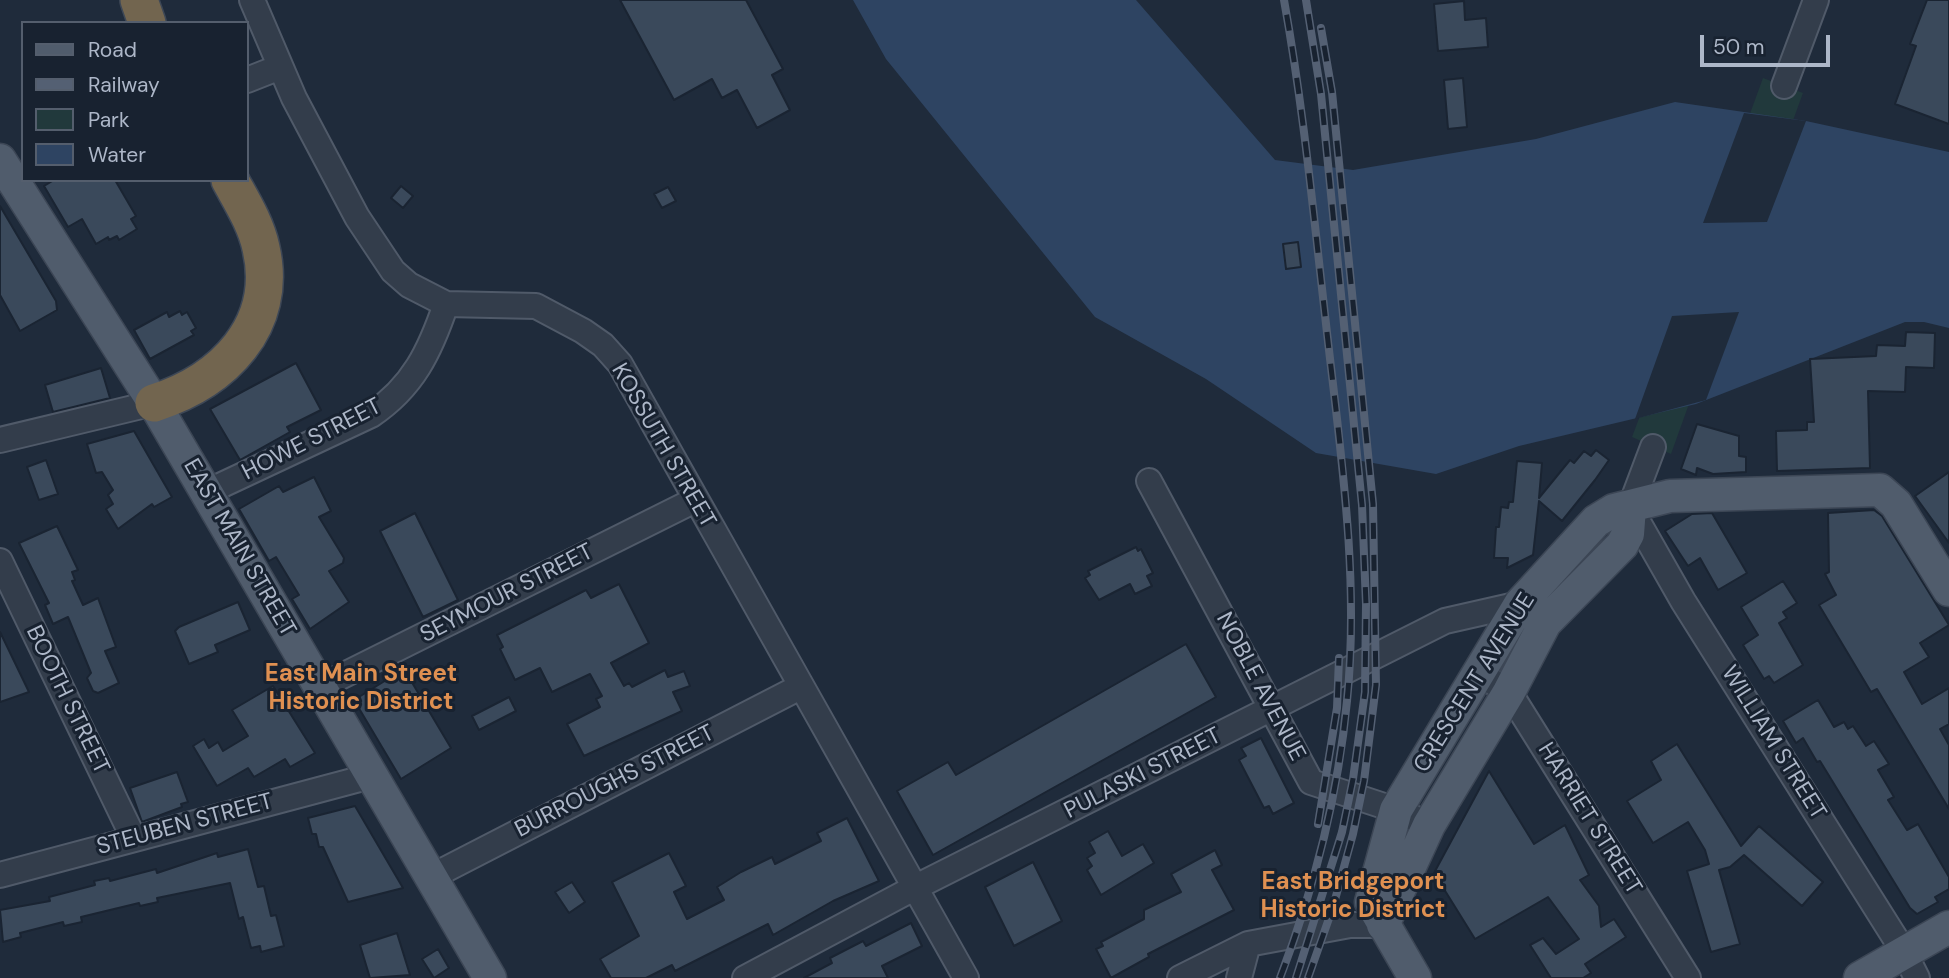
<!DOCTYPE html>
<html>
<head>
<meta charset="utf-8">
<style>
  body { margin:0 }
  #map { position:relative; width:1949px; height:978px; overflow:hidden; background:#1f2b3b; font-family:"DM Sans",sans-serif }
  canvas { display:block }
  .legend { position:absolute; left:21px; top:21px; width:228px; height:161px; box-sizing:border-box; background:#182230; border:2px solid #545e6d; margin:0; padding:9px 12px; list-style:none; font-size:21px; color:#adb7c8 }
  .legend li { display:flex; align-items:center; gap:14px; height:35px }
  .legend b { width:35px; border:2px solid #545e6d }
  .scale { position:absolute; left:1700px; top:35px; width:130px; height:32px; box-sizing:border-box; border:4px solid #adb7c8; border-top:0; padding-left:9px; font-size:21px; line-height:24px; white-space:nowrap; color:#adb7c8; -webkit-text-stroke:5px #182230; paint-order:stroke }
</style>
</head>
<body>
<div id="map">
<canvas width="1949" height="978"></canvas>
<ul class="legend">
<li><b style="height:9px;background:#505c6c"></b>Road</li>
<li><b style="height:9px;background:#546073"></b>Railway</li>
<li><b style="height:19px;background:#21393c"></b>Park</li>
<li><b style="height:19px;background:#2e4462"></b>Water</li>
</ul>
<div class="scale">50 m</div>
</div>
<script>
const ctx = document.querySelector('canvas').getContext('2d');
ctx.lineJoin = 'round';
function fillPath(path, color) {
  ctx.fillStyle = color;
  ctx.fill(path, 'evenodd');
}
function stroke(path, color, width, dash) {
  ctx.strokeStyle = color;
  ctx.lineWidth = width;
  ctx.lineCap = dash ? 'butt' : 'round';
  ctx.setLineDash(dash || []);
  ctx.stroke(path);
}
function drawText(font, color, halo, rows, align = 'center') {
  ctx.font = font + ' "DM Sans",sans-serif';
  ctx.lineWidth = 6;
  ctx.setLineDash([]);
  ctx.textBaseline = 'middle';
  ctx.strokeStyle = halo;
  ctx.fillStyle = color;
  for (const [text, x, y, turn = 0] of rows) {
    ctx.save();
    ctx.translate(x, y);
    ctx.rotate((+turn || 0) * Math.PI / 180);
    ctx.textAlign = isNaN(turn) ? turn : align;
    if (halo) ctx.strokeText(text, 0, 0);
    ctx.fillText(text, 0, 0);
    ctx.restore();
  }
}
fillPath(new Path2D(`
  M 1763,78 L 1803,93 L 1757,219 L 1710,223 Z
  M 1722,312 L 1671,454 L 1632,437 L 1677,318 Z`), '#21393c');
fillPath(new Path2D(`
  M 853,0 L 1136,0 L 1275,160 L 1353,170 L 1536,139 L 1675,102 L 1806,121 L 1949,152 L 1949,328 L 1924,322 L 1905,322 L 1696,404 L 1519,446 L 1436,474 L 1316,453 L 1206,379 L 1095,317 L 886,59 Z`), '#2e4462');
fillPath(new Path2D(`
  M 1744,113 L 1806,121 L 1767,222 L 1703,223 Z
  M 1739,312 L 1706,400 L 1635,419 L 1672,316 Z`), '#1f2b3b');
const building = new Path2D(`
  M 620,0 L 746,0 L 783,69 L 772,75 L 790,110 L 757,128 L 737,90 L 722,98 L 712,79 L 674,100 Z
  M 1927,0 L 1949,0 L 1949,124 L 1895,104 L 1916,46 L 1910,44 Z
  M 1464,1 L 1465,20 L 1486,18 L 1488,47 L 1438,51 L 1434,4 Z
  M 1463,78 L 1467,127 L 1448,129 L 1444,80 Z
  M 54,180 L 115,180 L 136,216 L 131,219 L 137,229 L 119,240 L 117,236 L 109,240 L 108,237 L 96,244 L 82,219 L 68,227 L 44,186 Z
  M 401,186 L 413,196 L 403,208 L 391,198 Z
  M 668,187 L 676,201 L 662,208 L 654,194 Z
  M 0,206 L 56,301 L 57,310 L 20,331 L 0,295 Z
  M 1298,242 L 1301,267 L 1286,269 L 1283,244 Z
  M 180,311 L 182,315 L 187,312 L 196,328 L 191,331 L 194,335 L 150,359 L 134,330 L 167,312 L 169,317 Z
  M 1906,332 L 1935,333 L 1934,368 L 1906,367 L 1905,392 L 1868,391 L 1870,468 L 1777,471 L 1776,431 L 1807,430 L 1807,422 L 1814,422 L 1810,359 L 1876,356 L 1877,345 L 1905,346 Z
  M 296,363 L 321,410 L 287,427 L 290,432 L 240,460 L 210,409 Z
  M 101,368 L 110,398 L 53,412 L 45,385 Z
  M 1697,424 L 1739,436 L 1739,456 L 1746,457 L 1746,472 L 1713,474 L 1697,468 L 1696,475 L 1681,469 Z
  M 134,431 L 172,497 L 154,507 L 152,504 L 118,529 L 106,509 L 113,504 L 108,495 L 113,490 L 102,472 L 96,473 L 87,444 Z
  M 1596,450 L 1609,460 L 1595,480 L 1562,521 L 1539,501 L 1533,555 L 1507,568 L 1508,558 L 1494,558 L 1496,527 L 1499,527 L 1501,507 L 1508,508 L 1509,502 L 1513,502 L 1517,461 L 1542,463 L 1539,498 L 1570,460 L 1574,463 L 1584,451 L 1591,456 Z
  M 46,460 L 58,494 L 39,500 L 27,467 Z
  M 1949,472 L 1949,543 L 1915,496 Z
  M 314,477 L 331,511 L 319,517 L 344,558 L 343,563 L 329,571 L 349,602 L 310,629 L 292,599 L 299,595 L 276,557 L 269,561 L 239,509 L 279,486 L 283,492 Z
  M 1874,510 L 1882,516 L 1949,625 L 1920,643 L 1929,657 L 1904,672 L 1922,704 L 1949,688 L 1949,724 L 1940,729 L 1949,745 L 1949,809 L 1877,689 L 1871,692 L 1819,605 L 1836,595 L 1825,574 L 1829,572 L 1828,513 Z
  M 415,513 L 458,600 L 423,617 L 380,531 Z
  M 1712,513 L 1747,573 L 1718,590 L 1700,558 L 1688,566 L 1665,531 L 1692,514 Z
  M 57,526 L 78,570 L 72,572 L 75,580 L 72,581 L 83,605 L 98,598 L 116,647 L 105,651 L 119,683 L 98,693 L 93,691 L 87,678 L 91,673 L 68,617 L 53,624 L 45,605 L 49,603 L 19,543 Z
  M 1136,547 L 1138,551 L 1141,549 L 1153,573 L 1147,576 L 1152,586 L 1135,594 L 1130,584 L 1099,600 L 1085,578 L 1090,575 L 1088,571 Z
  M 1783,581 L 1797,603 L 1783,612 L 1787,618 L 1779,623 L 1803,665 L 1774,683 L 1769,676 L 1764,679 L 1743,645 L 1758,635 L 1741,607 Z
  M 619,584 L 649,643 L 611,663 L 624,686 L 629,683 L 632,687 L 665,670 L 668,677 L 684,671 L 690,686 L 673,692 L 682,711 L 584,756 L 567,724 L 600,707 L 596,699 L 602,696 L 590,674 L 552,692 L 540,668 L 515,680 L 500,649 L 503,647 L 497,635 L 586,590 L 591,598 Z
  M 238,602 L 250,630 L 215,645 L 218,652 L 189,664 L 175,631 L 179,627 Z
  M 0,632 L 29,692 L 0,702 Z
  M 1186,644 L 1216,697 L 933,855 L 897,791 L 948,762 L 956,775 Z
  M 404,669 L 451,748 L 401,779 L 354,700 Z
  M 273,686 L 315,753 L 290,767 L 285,759 L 254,777 L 248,768 L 217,786 L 193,746 L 204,739 L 209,748 L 218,742 L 223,751 L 248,736 L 232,710 Z
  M 509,697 L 516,711 L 479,730 L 472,716 Z
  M 1818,700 L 1834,727 L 1844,722 L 1848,729 L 1853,726 L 1866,746 L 1874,741 L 1889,764 L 1878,770 L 1894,797 L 1888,800 L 1907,830 L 1918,824 L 1949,877 L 1949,889 L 1935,897 L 1938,902 L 1917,914 L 1910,908 L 1820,761 L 1817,762 L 1803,738 L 1796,743 L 1783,721 Z
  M 1261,738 L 1294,803 L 1273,814 L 1269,806 L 1264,808 L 1239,760 L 1246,756 L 1241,748 Z
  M 1677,744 L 1741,846 L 1759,826 L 1823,882 L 1802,906 L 1744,855 L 1730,867 L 1719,870 L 1740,944 L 1711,952 L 1687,871 L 1709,864 L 1705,850 L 1688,822 L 1653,843 L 1627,801 L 1661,780 L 1651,761 Z
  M 1489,771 L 1534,844 L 1565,825 L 1589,875 L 1580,880 L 1599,906 L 1601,927 L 1614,919 L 1626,937 L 1585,964 L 1591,973 L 1583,978 L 1551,978 L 1530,945 L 1543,938 L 1556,954 L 1579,939 L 1548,897 L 1475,939 L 1434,873 Z
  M 177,772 L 188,802 L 181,804 L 182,807 L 142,822 L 130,788 Z
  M 355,806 L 403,888 L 348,902 L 323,847 L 319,847 L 316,834 L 312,834 L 308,818 Z
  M 847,818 L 879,881 L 833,901 L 773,935 L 768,924 L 675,971 L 672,965 L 646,978 L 611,978 L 600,959 L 639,936 L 612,882 L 669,853 L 686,886 L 674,892 L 687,919 L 724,900 L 717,887 L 741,872 L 772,857 L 775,864 L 821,841 L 817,833 Z
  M 1108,831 L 1122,856 L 1143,844 L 1154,863 L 1101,895 L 1087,870 L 1092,866 L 1087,858 L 1095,853 L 1089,842 Z
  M 248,849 L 258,887 L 264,886 L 271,916 L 276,915 L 284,946 L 261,952 L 260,946 L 251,948 L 243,917 L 239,919 L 230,883 L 157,898 L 158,902 L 140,906 L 139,903 L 81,917 L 82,922 L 64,926 L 63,922 L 20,933 L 21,937 L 3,942 L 0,910 L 50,901 L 49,897 L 95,885 L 94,881 L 109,878 L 110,881 L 156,869 L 157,873 L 217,853 L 218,857 Z
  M 1215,850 L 1222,865 L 1212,870 L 1234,910 L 1148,954 L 1149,957 L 1111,978 L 1096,949 L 1103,946 L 1101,942 L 1144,919 L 1144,910 L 1181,892 L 1171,874 Z
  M 1033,862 L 1062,921 L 1014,946 L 985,887 Z
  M 572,882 L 585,902 L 569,913 L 555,892 Z
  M 911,923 L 922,946 L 882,966 L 888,978 L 804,978 L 832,963 L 830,958 L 863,941 L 866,946 Z
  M 397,933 L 410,975 L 370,978 L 360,945 Z
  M 438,949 L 449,968 L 434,978 L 422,959 Z`);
fillPath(building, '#3a495b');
stroke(building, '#1a2432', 2);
const minor = new Path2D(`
  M 252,0 L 294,98 L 357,217 L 393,271 L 409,285 L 446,304 L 536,306 L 583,331 L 603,345 L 620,364 L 966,978
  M 247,80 L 280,67
  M 1784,86 L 1816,0
  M 0,440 L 154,403
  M 1653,447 L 1630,508 L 1683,601 L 1904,952 L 1917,978
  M 1149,481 L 1311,782 L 1396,810 L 1429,825
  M 207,492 L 371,415 C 413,387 430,351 446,304
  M 0,561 L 134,839
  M 1478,673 L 1509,692 L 1688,978
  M 318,688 L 695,500
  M 0,875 L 371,776
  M 431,877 L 800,687
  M 745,978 L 914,888 L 1445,621 L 1520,604 L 1528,610
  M 1180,978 L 1248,944 L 1350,925 L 1383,925
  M 1239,978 L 1248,944`);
const major = new Path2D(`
  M 0,160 L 154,403 L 490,978
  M 1383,925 L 1429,825 L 1509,692 L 1545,623 L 1622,545 L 1628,534 L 1630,508
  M 1415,978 L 1371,902 L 1396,810 L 1520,604 L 1596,521 L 1614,510 L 1670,496 L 1880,490 L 1896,504 L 1949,590
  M 1860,978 L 1949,927`);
const highway = new Path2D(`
  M 139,0 L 147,23
  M 154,403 C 223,381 279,326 261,248 C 256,224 242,202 230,180`);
stroke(minor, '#505a69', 28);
stroke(major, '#3c4655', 35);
stroke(highway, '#3d4756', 40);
stroke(minor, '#333d4b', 24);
stroke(major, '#505c6c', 32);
stroke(highway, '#72654f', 37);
const rail = new Path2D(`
  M 1318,824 L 1337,708 L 1339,658
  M 1280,978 C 1314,889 1338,796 1347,701 C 1360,573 1339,442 1325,315 C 1313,210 1303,105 1284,0
  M 1296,978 L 1342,832 L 1353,779 L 1365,692 L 1366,604 L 1362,505 L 1321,94 L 1306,0
  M 1308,978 L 1333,907 L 1353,834 L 1364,781 L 1376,685 L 1373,504 L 1332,92 L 1321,28`);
stroke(rail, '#546073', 8);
stroke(rail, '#182230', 5, [16]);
drawText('23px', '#adb7c8', '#182230', [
  ["HOWE STREET",312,440,-27],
  ["KOSSUTH STREET",663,446,60],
  ["EAST MAIN STREET",239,548,60],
  ["SEYMOUR STREET",507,594,-27],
  ["CRESCENT AVENUE",1475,683,-58],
  ["NOBLE AVENUE",1260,687,62],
  ["BOOTH STREET",67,700,64],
  ["WILLIAM STREET",1773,743,58],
  ["PULASKI STREET",1143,774,-27],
  ["BURROUGHS STREET",615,782,-27],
  ["HARRIET STREET",1589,819,58],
  ["STEUBEN STREET",185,825,-15]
]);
drawText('bold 24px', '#df9051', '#182230', [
  ["East Main Street",361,675],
  ["Historic District",361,703],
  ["East Bridgeport",1353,883],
  ["Historic District",1353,911]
]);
</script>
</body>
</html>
